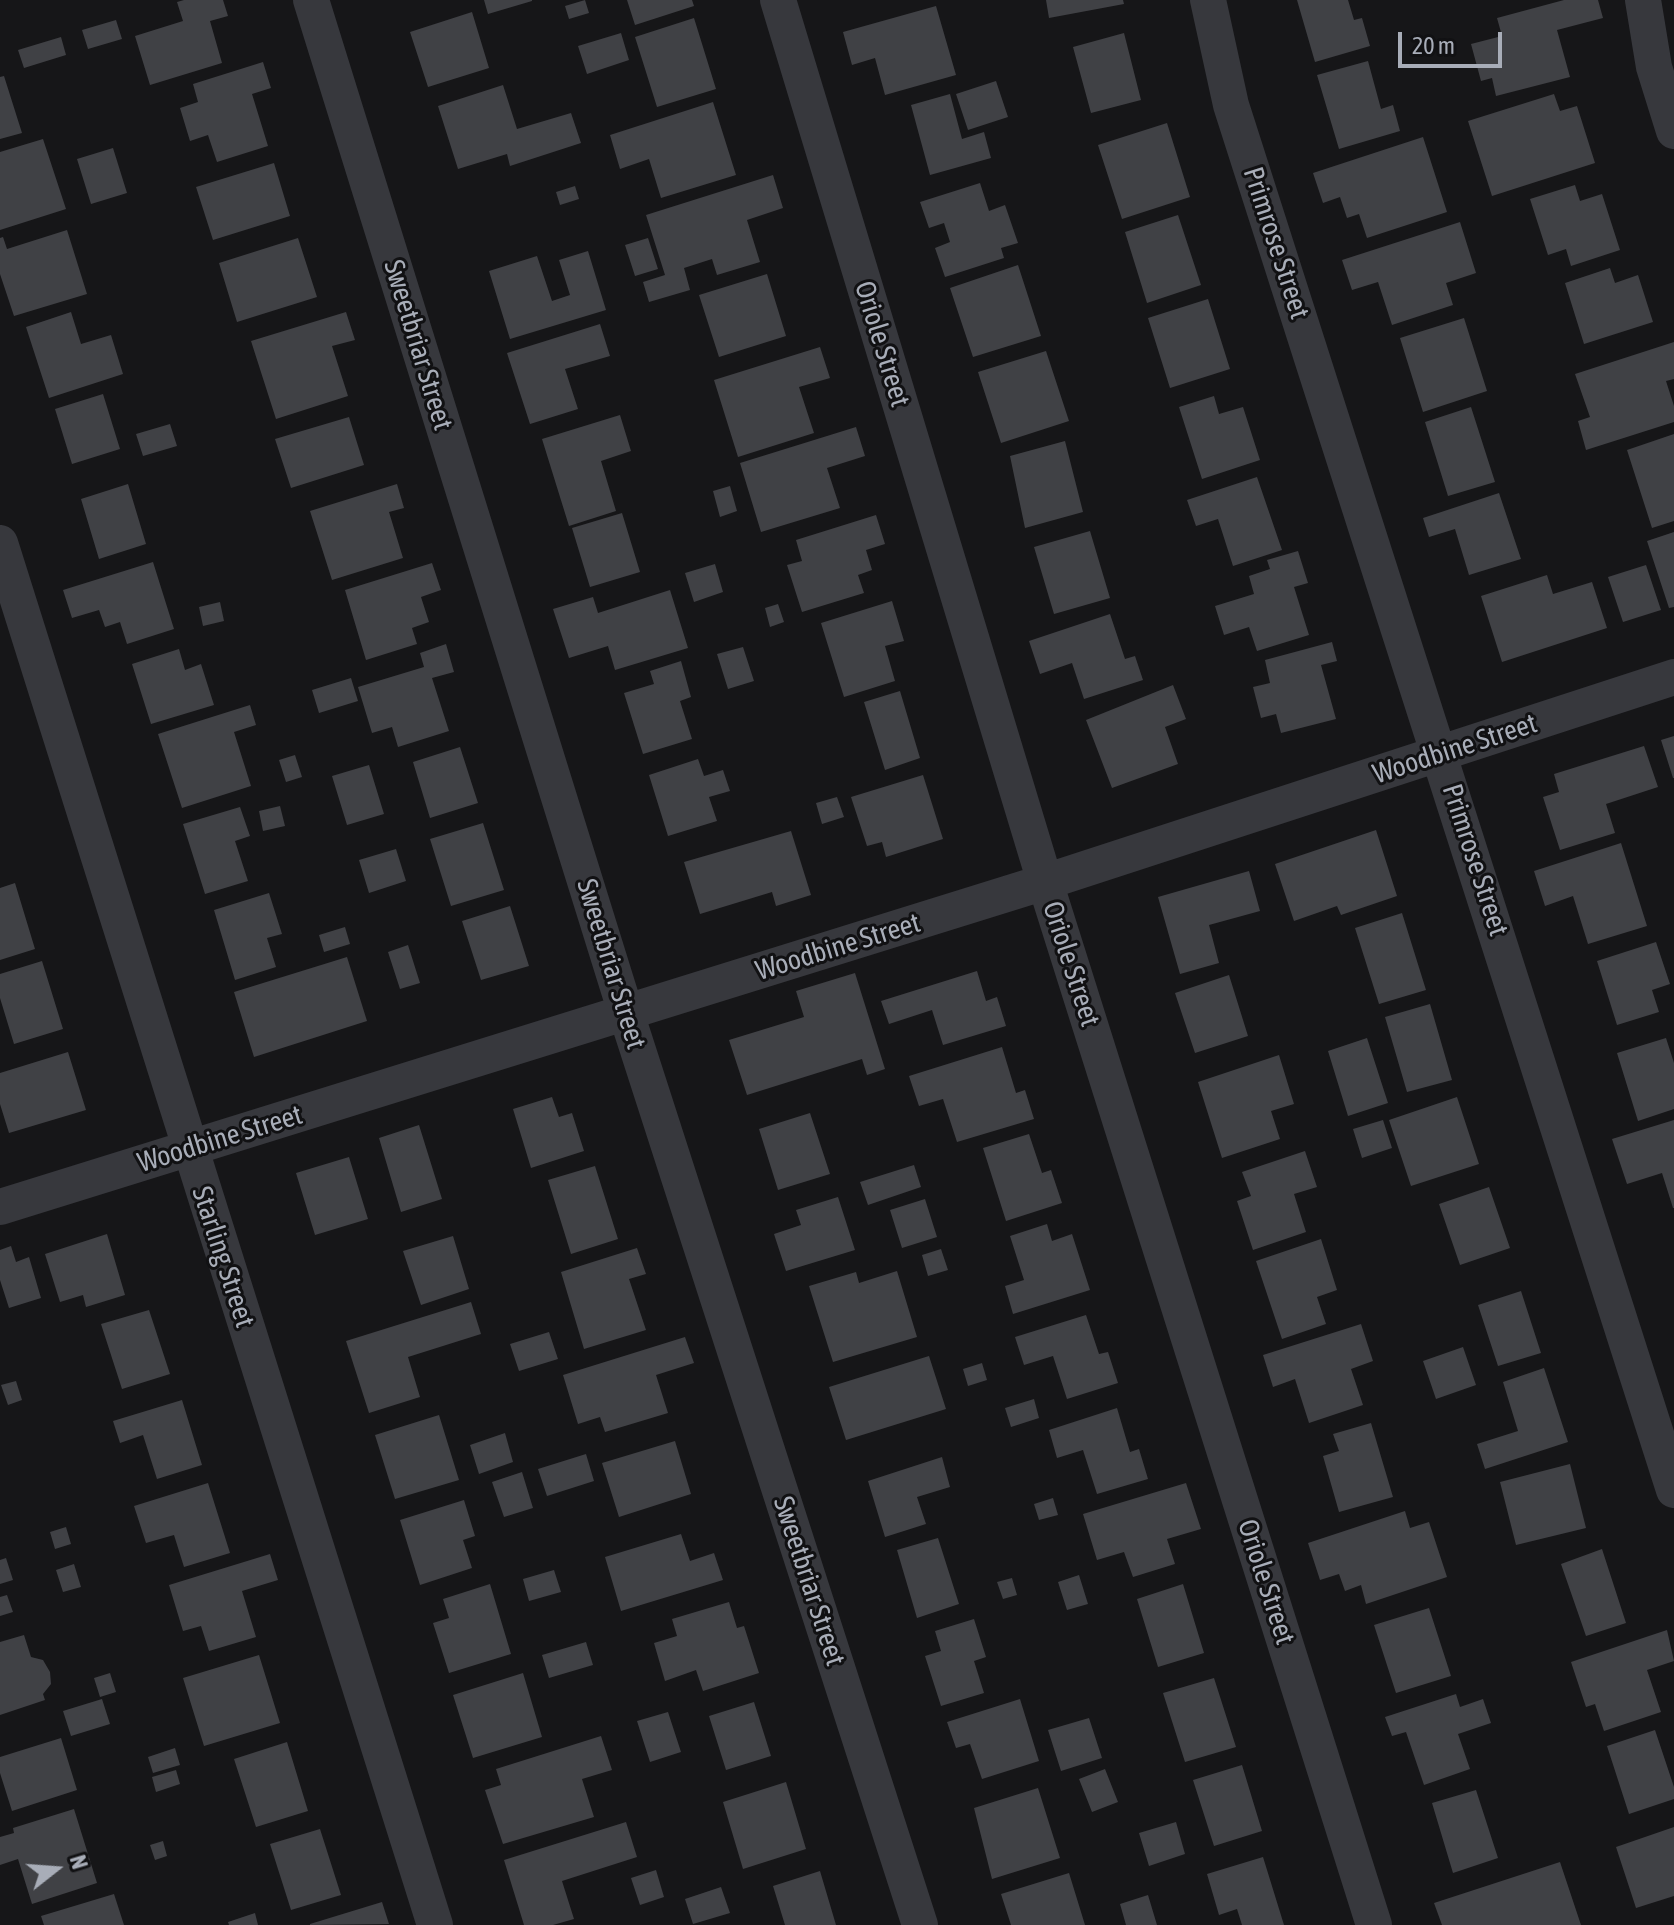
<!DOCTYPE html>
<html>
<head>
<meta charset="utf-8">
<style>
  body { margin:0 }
  #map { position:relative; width:1674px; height:1925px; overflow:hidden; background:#161618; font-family:"Asap Condensed",sans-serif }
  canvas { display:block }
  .north { position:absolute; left:16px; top:1829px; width:80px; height:80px; -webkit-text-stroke:6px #111113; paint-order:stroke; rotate:73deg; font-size:22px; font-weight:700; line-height:32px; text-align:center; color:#a8adb8 }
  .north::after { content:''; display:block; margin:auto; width:28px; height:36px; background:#a8adb8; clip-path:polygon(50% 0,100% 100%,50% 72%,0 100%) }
  .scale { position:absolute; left:1398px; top:32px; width:104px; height:36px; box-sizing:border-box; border:4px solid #a8adb8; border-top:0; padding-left:10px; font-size:24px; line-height:28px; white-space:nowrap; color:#a8adb8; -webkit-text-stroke:6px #111113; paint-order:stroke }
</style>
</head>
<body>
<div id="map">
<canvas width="1674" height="1925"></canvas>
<div class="north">N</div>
<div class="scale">20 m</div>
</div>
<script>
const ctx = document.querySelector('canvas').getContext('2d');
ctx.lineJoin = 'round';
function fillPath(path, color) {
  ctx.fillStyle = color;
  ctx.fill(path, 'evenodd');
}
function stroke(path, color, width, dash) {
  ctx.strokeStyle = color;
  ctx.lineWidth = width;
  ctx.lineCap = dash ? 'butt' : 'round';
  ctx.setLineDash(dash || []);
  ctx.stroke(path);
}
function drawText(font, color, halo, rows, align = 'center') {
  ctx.font = font + ' "Asap Condensed",sans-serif';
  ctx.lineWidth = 6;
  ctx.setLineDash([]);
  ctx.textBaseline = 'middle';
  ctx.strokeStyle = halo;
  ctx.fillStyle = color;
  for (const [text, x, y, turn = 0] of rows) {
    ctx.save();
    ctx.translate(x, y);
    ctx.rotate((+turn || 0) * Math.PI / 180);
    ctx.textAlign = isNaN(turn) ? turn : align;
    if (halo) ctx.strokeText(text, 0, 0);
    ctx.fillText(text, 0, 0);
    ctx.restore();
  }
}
fillPath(new Path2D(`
  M 184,0 L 223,0 L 228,16 L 210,21 L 222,63 L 150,85 L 135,36 L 183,21 L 177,2 Z
  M 484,0 L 532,0 L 532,1 L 488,14 Z
  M 585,0 L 589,13 L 569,19 L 565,6 Z
  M 627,0 L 692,0 L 694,6 L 635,25 Z
  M 1046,0 L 1123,0 L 1124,4 L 1049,18 Z
  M 1297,0 L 1348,0 L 1354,20 L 1362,18 L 1370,46 L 1315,62 Z
  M 1564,0 L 1598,0 L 1603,18 L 1557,30 L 1570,77 L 1496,96 L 1492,78 L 1481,81 L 1471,44 L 1502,36 L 1497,18 Z
  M 936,6 L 956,75 L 885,95 L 875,58 L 852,65 L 843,32 Z
  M 472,12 L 489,68 L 428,87 L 410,32 Z
  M 694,18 L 716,89 L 657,107 L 635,37 Z
  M 116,20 L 122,39 L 88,49 L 82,30 Z
  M 621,33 L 629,60 L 587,74 L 578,46 Z
  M 1124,33 L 1141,100 L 1091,113 L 1073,47 Z
  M 61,37 L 66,55 L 24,68 L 18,50 Z
  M 1368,61 L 1381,109 L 1393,105 L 1400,131 L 1339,149 L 1317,75 Z
  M 263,62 L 271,88 L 252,94 L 268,146 L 217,162 L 208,135 L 190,141 L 180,108 L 198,102 L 193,84 Z
  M 4,76 L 22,133 L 0,139 L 0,77 Z
  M 996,81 L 1008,117 L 968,130 L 956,94 Z
  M 503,85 L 517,129 L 571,113 L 581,143 L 510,166 L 507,154 L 458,169 L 438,106 Z
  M 950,94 L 962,139 L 984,132 L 991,158 L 930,175 L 911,105 Z
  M 1554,94 L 1560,111 L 1577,106 L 1595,163 L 1492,196 L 1468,121 Z
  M 713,102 L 736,175 L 661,198 L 649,159 L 620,169 L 610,135 Z
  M 1167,123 L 1190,197 L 1122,219 L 1098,145 Z
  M 1423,137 L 1447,212 L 1367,238 L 1359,214 L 1347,218 L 1340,197 L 1323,203 L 1313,173 Z
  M 43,139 L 66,209 L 0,230 L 0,152 Z
  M 113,148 L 127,193 L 91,204 L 77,159 Z
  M 274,163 L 290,216 L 213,240 L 196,187 Z
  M 773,175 L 783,208 L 747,220 L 760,262 L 717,275 L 712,259 L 684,268 L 690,290 L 649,302 L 643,282 L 665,275 L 646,215 Z
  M 980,183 L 989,211 L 1005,205 L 1018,243 L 1001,248 L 1004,258 L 945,277 L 935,248 L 950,242 L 944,223 L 929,228 L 920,202 Z
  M 1575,185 L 1580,201 L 1602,194 L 1620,250 L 1571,266 L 1566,249 L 1548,255 L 1530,199 Z
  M 575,186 L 579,199 L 560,205 L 556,192 Z
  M 1178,215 L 1201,285 L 1147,303 L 1125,232 Z
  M 1460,222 L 1476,273 L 1446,283 L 1453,305 L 1392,325 L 1378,282 L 1352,290 L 1342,260 Z
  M 67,230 L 87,294 L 14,316 L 0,274 L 0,238 L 3,237 L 7,249 Z
  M 298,238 L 317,297 L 237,322 L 219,263 Z
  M 648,238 L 658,269 L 635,276 L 625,245 Z
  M 588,251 L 606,310 L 510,339 L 489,271 L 537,256 L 552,301 L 570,295 L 559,260 Z
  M 1018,265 L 1041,336 L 973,357 L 950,288 Z
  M 1610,268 L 1615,283 L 1638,275 L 1653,322 L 1584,344 L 1565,283 Z
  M 767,274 L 786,336 L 719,357 L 699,295 Z
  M 1208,299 L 1230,369 L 1170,388 L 1148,318 Z
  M 71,312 L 81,344 L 111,335 L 123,374 L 49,398 L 26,327 Z
  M 346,312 L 355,340 L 332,346 L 348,396 L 276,419 L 251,341 Z
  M 1464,318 L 1487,391 L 1423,412 L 1400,338 Z
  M 600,324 L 610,356 L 565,369 L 578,409 L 530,424 L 507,353 Z
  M 1674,342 L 1674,379 L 1666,381 L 1674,406 L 1674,422 L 1586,450 L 1578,421 L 1590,417 L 1575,374 Z
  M 820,347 L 830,378 L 799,387 L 814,433 L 738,457 L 714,380 Z
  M 1046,351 L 1069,421 L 1001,443 L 978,372 Z
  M 103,394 L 120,449 L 72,464 L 55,409 Z
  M 1214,396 L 1219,414 L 1243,407 L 1260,460 L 1202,479 L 1179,407 Z
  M 1471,407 L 1495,482 L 1448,496 L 1425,422 Z
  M 620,415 L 631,451 L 601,461 L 616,511 L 569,526 L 542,439 Z
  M 349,417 L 364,465 L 291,488 L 275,439 Z
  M 170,424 L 177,446 L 143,456 L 136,434 Z
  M 856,427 L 865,456 L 827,468 L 840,508 L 761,532 L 740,463 Z
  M 1674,434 L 1674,521 L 1652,528 L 1627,450 Z
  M 1065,441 L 1083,512 L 1025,528 L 1010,456 Z
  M 1257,477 L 1282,550 L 1233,566 L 1218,519 L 1196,526 L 1187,500 Z
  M 128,484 L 146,544 L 99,559 L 81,499 Z
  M 397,484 L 404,508 L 389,512 L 403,558 L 332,580 L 310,511 Z
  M 730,486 L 737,511 L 720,517 L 713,491 Z
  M 1499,493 L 1521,559 L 1469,575 L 1455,529 L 1429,537 L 1423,518 Z
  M 622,513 L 640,572 L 590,587 L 572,528 Z
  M 876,515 L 885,544 L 866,550 L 872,570 L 858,575 L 864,593 L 802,612 L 787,565 L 802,561 L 796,540 Z
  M 1090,531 L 1110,598 L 1054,614 L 1034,547 Z
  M 1674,532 L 1674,607 L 1669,608 L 1647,541 Z
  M 1298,551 L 1308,583 L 1294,587 L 1309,635 L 1257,651 L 1249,627 L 1224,635 L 1215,606 L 1254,594 L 1249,576 L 1270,569 L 1267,560 Z
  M 153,562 L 174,629 L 127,644 L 120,622 L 105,627 L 99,610 L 72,618 L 63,590 Z
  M 432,563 L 441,590 L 421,597 L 429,622 L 412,628 L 417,644 L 366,660 L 345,590 Z
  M 715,564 L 723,592 L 694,602 L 685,573 Z
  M 1646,565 L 1661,610 L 1623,622 L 1608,577 Z
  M 1547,575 L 1553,594 L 1592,582 L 1607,628 L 1502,662 L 1481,596 Z
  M 670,590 L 688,648 L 615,670 L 608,646 L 569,658 L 553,609 L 593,597 L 598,613 Z
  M 892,601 L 904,641 L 885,646 L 895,681 L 844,697 L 821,623 Z
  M 220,602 L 224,621 L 203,626 L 199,607 Z
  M 778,604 L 784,622 L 770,627 L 765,608 Z
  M 1110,614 L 1125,659 L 1135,656 L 1143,680 L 1084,699 L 1072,663 L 1040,674 L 1029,641 Z
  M 1332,642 L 1337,661 L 1321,665 L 1336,719 L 1281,733 L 1276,714 L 1261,718 L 1253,687 L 1270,683 L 1265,660 Z
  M 446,644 L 454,672 L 432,678 L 449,731 L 398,747 L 392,727 L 372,733 L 358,687 L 424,667 L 420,653 Z
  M 743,647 L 754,681 L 728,689 L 717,654 Z
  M 179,649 L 185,670 L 201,664 L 214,705 L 151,724 L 132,664 Z
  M 681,661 L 691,697 L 680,701 L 692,739 L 643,754 L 624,693 L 654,684 L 650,671 Z
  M 351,678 L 358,701 L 319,713 L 312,690 Z
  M 1173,685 L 1186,719 L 1165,727 L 1178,764 L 1112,788 L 1086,720 Z
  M 900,691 L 920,758 L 885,770 L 864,702 Z
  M 250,705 L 256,725 L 234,732 L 251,786 L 182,808 L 158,734 Z
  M 1674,736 L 1674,778 L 1673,778 L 1661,740 Z
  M 1644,746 L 1658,787 L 1606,804 L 1615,833 L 1560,850 L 1543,797 L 1559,792 L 1554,774 Z
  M 460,747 L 478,803 L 430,818 L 413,762 Z
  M 295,755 L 302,777 L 286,782 L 279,760 Z
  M 698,759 L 704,776 L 723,770 L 730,791 L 709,797 L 717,821 L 668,836 L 649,775 Z
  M 369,765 L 384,814 L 347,825 L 332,776 Z
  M 923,775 L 943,839 L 886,857 L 882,842 L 867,846 L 851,797 Z
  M 837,797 L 844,817 L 822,824 L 816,803 Z
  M 280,806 L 285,826 L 263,831 L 259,811 Z
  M 240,807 L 250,836 L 235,841 L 248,881 L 205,894 L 183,824 Z
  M 483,823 L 504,890 L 451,906 L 430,839 Z
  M 1376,830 L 1397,896 L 1341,915 L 1337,906 L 1294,921 L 1275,864 Z
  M 791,831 L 811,895 L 776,906 L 772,892 L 700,914 L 684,862 Z
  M 1621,843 L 1647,926 L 1588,944 L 1573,896 L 1545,906 L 1534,871 Z
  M 396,849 L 406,881 L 369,893 L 359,860 Z
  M 1249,871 L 1260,911 L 1209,925 L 1219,963 L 1180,974 L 1158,897 Z
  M 15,883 L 35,949 L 0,960 L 0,888 Z
  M 269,893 L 282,934 L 267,938 L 276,967 L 235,980 L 214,910 Z
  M 510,906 L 529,966 L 481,980 L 462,921 Z
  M 1402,913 L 1426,990 L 1379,1004 L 1355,928 Z
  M 345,927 L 350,944 L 324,952 L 319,935 Z
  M 1656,942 L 1670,984 L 1652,990 L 1659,1012 L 1617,1025 L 1597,961 Z
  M 408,945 L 420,983 L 400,989 L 388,952 Z
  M 347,957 L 367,1021 L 254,1057 L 234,992 Z
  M 42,961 L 63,1029 L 14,1044 L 0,998 L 0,974 Z
  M 977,971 L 986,1001 L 997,997 L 1006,1026 L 943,1045 L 932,1010 L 889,1024 L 881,1001 Z
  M 855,973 L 885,1069 L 867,1075 L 862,1059 L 747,1095 L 729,1040 L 804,1017 L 796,991 Z
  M 1229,975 L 1248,1036 L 1195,1053 L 1175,993 Z
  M 1430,1004 L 1452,1080 L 1407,1092 L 1385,1017 Z
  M 1367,1038 L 1388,1103 L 1348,1116 L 1328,1051 Z
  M 1666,1038 L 1674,1063 L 1674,1109 L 1638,1121 L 1617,1053 Z
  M 1002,1047 L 1016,1093 L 1025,1090 L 1034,1119 L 957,1142 L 943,1099 L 919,1106 L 909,1076 Z
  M 68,1052 L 86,1110 L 9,1133 L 0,1104 L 0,1073 Z
  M 1279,1055 L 1294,1104 L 1271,1111 L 1280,1139 L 1222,1158 L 1198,1082 Z
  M 552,1097 L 559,1117 L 572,1113 L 584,1151 L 531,1168 L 513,1109 Z
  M 1457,1097 L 1479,1164 L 1411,1186 L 1389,1120 Z
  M 810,1113 L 830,1174 L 778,1190 L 759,1129 Z
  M 1383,1120 L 1392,1148 L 1362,1158 L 1353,1129 Z
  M 1674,1120 L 1674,1208 L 1673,1208 L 1662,1173 L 1627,1184 L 1612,1139 Z
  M 419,1125 L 442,1199 L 401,1212 L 379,1138 Z
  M 1029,1134 L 1042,1173 L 1051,1170 L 1062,1203 L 1006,1221 L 983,1148 Z
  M 1305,1151 L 1317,1187 L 1294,1194 L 1306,1232 L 1253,1250 L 1237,1201 L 1251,1196 L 1242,1172 Z
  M 349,1157 L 368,1219 L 315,1235 L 296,1173 Z
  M 914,1165 L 921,1187 L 868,1205 L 860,1182 Z
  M 595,1166 L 618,1239 L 571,1254 L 548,1180 Z
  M 1489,1187 L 1510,1248 L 1460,1265 L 1439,1204 Z
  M 838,1197 L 855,1250 L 786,1271 L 774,1234 L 801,1225 L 796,1210 Z
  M 925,1199 L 937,1237 L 902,1248 L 890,1210 Z
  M 1047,1224 L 1052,1241 L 1072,1234 L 1090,1290 L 1013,1314 L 1005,1286 L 1024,1280 L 1010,1236 Z
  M 107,1234 L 125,1295 L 86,1307 L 83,1295 L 60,1302 L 45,1254 Z
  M 453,1236 L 469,1289 L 421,1305 L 403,1251 Z
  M 1321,1239 L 1337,1290 L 1317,1297 L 1326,1324 L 1282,1339 L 1256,1261 Z
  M 11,1246 L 16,1262 L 29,1257 L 41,1298 L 9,1308 L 0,1280 L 0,1250 Z
  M 637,1248 L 646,1274 L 629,1279 L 646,1330 L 584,1349 L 561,1272 Z
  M 941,1249 L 948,1270 L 928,1276 L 922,1255 Z
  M 897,1271 L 917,1337 L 833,1362 L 809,1286 L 856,1272 L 859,1283 Z
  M 1521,1291 L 1541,1353 L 1498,1366 L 1478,1305 Z
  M 471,1302 L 481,1334 L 408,1357 L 420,1397 L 369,1413 L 346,1341 Z
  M 149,1310 L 170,1374 L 122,1389 L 101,1324 Z
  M 1086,1315 L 1099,1354 L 1108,1352 L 1118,1383 L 1067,1399 L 1053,1356 L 1024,1365 L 1015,1337 Z
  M 1361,1324 L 1373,1361 L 1351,1369 L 1363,1405 L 1309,1423 L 1295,1379 L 1273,1387 L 1263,1355 Z
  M 549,1332 L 558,1359 L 519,1371 L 510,1344 Z
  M 685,1337 L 694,1363 L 656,1375 L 668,1413 L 605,1432 L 600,1417 L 578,1424 L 563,1375 Z
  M 1463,1347 L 1476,1385 L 1436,1399 L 1423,1361 Z
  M 929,1356 L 946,1409 L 846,1440 L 829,1387 Z
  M 982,1363 L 987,1380 L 968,1386 L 963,1369 Z
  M 1544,1368 L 1568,1442 L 1485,1469 L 1477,1444 L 1518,1431 L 1503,1382 Z
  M 16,1381 L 22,1400 L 8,1405 L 1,1385 Z
  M 1034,1399 L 1039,1418 L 1011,1427 L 1005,1408 Z
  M 182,1400 L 202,1465 L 157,1479 L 143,1435 L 120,1443 L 113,1421 Z
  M 1117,1408 L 1130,1452 L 1139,1449 L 1148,1479 L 1097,1494 L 1083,1450 L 1057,1458 L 1049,1430 Z
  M 439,1415 L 459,1480 L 395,1499 L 375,1435 Z
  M 1371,1423 L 1393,1497 L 1339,1512 L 1323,1456 L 1339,1451 L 1333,1434 Z
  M 505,1433 L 513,1462 L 479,1474 L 470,1445 Z
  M 675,1441 L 691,1494 L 619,1517 L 602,1463 Z
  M 586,1454 L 594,1481 L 547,1496 L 538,1469 Z
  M 942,1457 L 950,1487 L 917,1497 L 926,1524 L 885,1537 L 868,1481 Z
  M 1570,1464 L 1586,1528 L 1516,1545 L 1500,1482 Z
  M 522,1472 L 533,1508 L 504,1517 L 492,1482 Z
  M 208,1483 L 230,1553 L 184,1567 L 174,1535 L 146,1543 L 134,1506 Z
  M 1186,1483 L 1201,1529 L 1167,1539 L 1175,1564 L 1133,1577 L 1124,1552 L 1097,1560 L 1083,1514 Z
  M 1053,1498 L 1058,1515 L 1039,1520 L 1034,1504 Z
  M 464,1500 L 475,1536 L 463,1540 L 472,1568 L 420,1585 L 400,1520 Z
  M 1405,1511 L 1410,1528 L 1429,1522 L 1447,1577 L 1366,1604 L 1361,1585 L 1345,1591 L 1339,1574 L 1320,1580 L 1308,1543 Z
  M 66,1527 L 71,1544 L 55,1549 L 50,1532 Z
  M 681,1534 L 690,1561 L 714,1553 L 723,1580 L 621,1611 L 605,1557 Z
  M 938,1538 L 959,1604 L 917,1618 L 897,1550 Z
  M 1602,1549 L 1626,1623 L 1586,1636 L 1561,1564 Z
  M 270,1554 L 278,1580 L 242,1591 L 256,1637 L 209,1651 L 201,1626 L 183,1631 L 169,1585 Z
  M 6,1558 L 13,1580 L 0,1584 L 0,1560 Z
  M 74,1564 L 81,1587 L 63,1592 L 56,1570 Z
  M 554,1570 L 561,1592 L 529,1601 L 523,1579 Z
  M 1079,1575 L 1088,1604 L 1067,1610 L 1058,1582 Z
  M 1012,1578 L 1017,1595 L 1003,1599 L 997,1582 Z
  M 490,1584 L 511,1654 L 449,1673 L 433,1623 L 449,1618 L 443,1599 Z
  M 1183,1584 L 1204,1653 L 1158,1667 L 1137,1599 Z
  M 7,1595 L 13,1612 L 0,1616 L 0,1597 Z
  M 729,1602 L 737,1628 L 744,1626 L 759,1673 L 703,1691 L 696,1670 L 665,1681 L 654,1643 L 677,1636 L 672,1619 Z
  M 1429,1608 L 1451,1676 L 1396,1693 L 1374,1625 Z
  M 974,1619 L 986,1657 L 974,1661 L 984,1693 L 941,1706 L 925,1656 L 941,1651 L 935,1631 Z
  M 1667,1630 L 1674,1661 L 1647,1670 L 1661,1712 L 1604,1731 L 1595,1704 L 1586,1707 L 1571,1662 Z
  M 24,1635 L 31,1657 L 43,1660 L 50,1672 L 51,1684 L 43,1694 L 45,1700 L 0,1715 L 0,1642 Z
  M 586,1642 L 593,1665 L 549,1678 L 542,1655 Z
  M 259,1655 L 280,1723 L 204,1746 L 183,1678 Z
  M 110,1673 L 116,1692 L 100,1697 L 94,1678 Z
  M 523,1673 L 542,1737 L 473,1758 L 453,1695 Z
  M 1214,1678 L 1236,1747 L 1185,1762 L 1163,1693 Z
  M 1456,1694 L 1460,1707 L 1483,1699 L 1491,1723 L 1458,1734 L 1470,1769 L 1424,1785 L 1406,1732 L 1392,1736 L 1385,1717 Z
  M 102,1699 L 110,1724 L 71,1736 L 63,1711 Z
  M 1020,1699 L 1039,1761 L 982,1779 L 970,1744 L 956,1748 L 947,1722 Z
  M 754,1702 L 771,1756 L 726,1770 L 709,1716 Z
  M 668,1712 L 681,1752 L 650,1762 L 637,1721 Z
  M 1089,1718 L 1102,1758 L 1061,1771 L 1048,1730 Z
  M 1655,1730 L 1674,1787 L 1674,1799 L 1629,1814 L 1607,1746 Z
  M 601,1736 L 612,1770 L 582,1779 L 594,1817 L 503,1844 L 485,1790 L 501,1785 L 496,1769 Z
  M 61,1738 L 77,1790 L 12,1811 L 0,1773 L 0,1757 Z
  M 287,1742 L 308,1811 L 256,1827 L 234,1759 Z
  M 175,1748 L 180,1765 L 153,1773 L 148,1757 Z
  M 1242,1765 L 1262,1831 L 1214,1846 L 1193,1780 Z
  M 1105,1769 L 1118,1802 L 1092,1812 L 1079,1779 Z
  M 176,1770 L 180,1784 L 156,1792 L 152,1777 Z
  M 786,1782 L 806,1849 L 743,1869 L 723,1802 Z
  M 1038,1788 L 1060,1858 L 992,1879 L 974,1808 Z
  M 1476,1790 L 1498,1858 L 1453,1873 L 1432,1803 Z
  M 74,1809 L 97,1883 L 32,1904 L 18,1859 L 0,1865 L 0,1837 L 14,1833 L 13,1828 Z
  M 626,1822 L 637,1857 L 562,1881 L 574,1919 L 553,1925 L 524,1925 L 504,1860 Z
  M 1176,1822 L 1185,1854 L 1149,1866 L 1139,1833 Z
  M 1674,1827 L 1674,1896 L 1636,1908 L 1616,1847 Z
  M 320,1829 L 341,1895 L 291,1910 L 270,1844 Z
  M 163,1841 L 167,1856 L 155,1860 L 150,1845 Z
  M 1263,1857 L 1284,1925 L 1242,1925 L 1237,1909 L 1219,1915 L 1207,1874 Z
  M 1560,1862 L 1581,1925 L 1442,1925 L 1434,1903 Z
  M 656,1870 L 664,1897 L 640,1905 L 631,1878 Z
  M 820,1871 L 836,1925 L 785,1925 L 773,1886 Z
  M 1069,1873 L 1085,1925 L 1011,1925 L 1001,1894 Z
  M 721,1887 L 730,1913 L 693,1924 L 685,1899 Z
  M 114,1894 L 124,1925 L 44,1925 L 41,1916 Z
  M 1148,1895 L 1157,1925 L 1126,1925 L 1120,1904 Z
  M 382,1902 L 389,1924 L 310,1925 L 310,1924 Z
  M 255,1913 L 258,1925 L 229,1925 L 228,1922 Z`), '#404145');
stroke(new Path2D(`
  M 311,0 L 626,1013 L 920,1925
  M 778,0 L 1045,882 L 1374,1925
  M 1208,0 L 1231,105 L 1674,1490
  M 1643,0 L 1654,67 L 1674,131
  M 0,543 L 435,1925
  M 0,1207 L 1045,882 L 1674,677`), '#37383d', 36);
drawText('28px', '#a8adb8', '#111113', [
  ["Primrose Street",1276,243,72],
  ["Oriole Street",882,344,73],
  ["Sweetbriar Street",418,345,73],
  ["Woodbine Street",1455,749,-18],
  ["Primrose Street",1475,860,72],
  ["Woodbine Street",838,947,-17],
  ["Sweetbriar Street",611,964,73],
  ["Oriole Street",1071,964,72],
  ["Woodbine Street",220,1139,-17],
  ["Starling Street",223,1257,72],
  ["Sweetbriar Street",809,1581,72],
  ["Oriole Street",1266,1582,72]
]);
</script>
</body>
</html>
